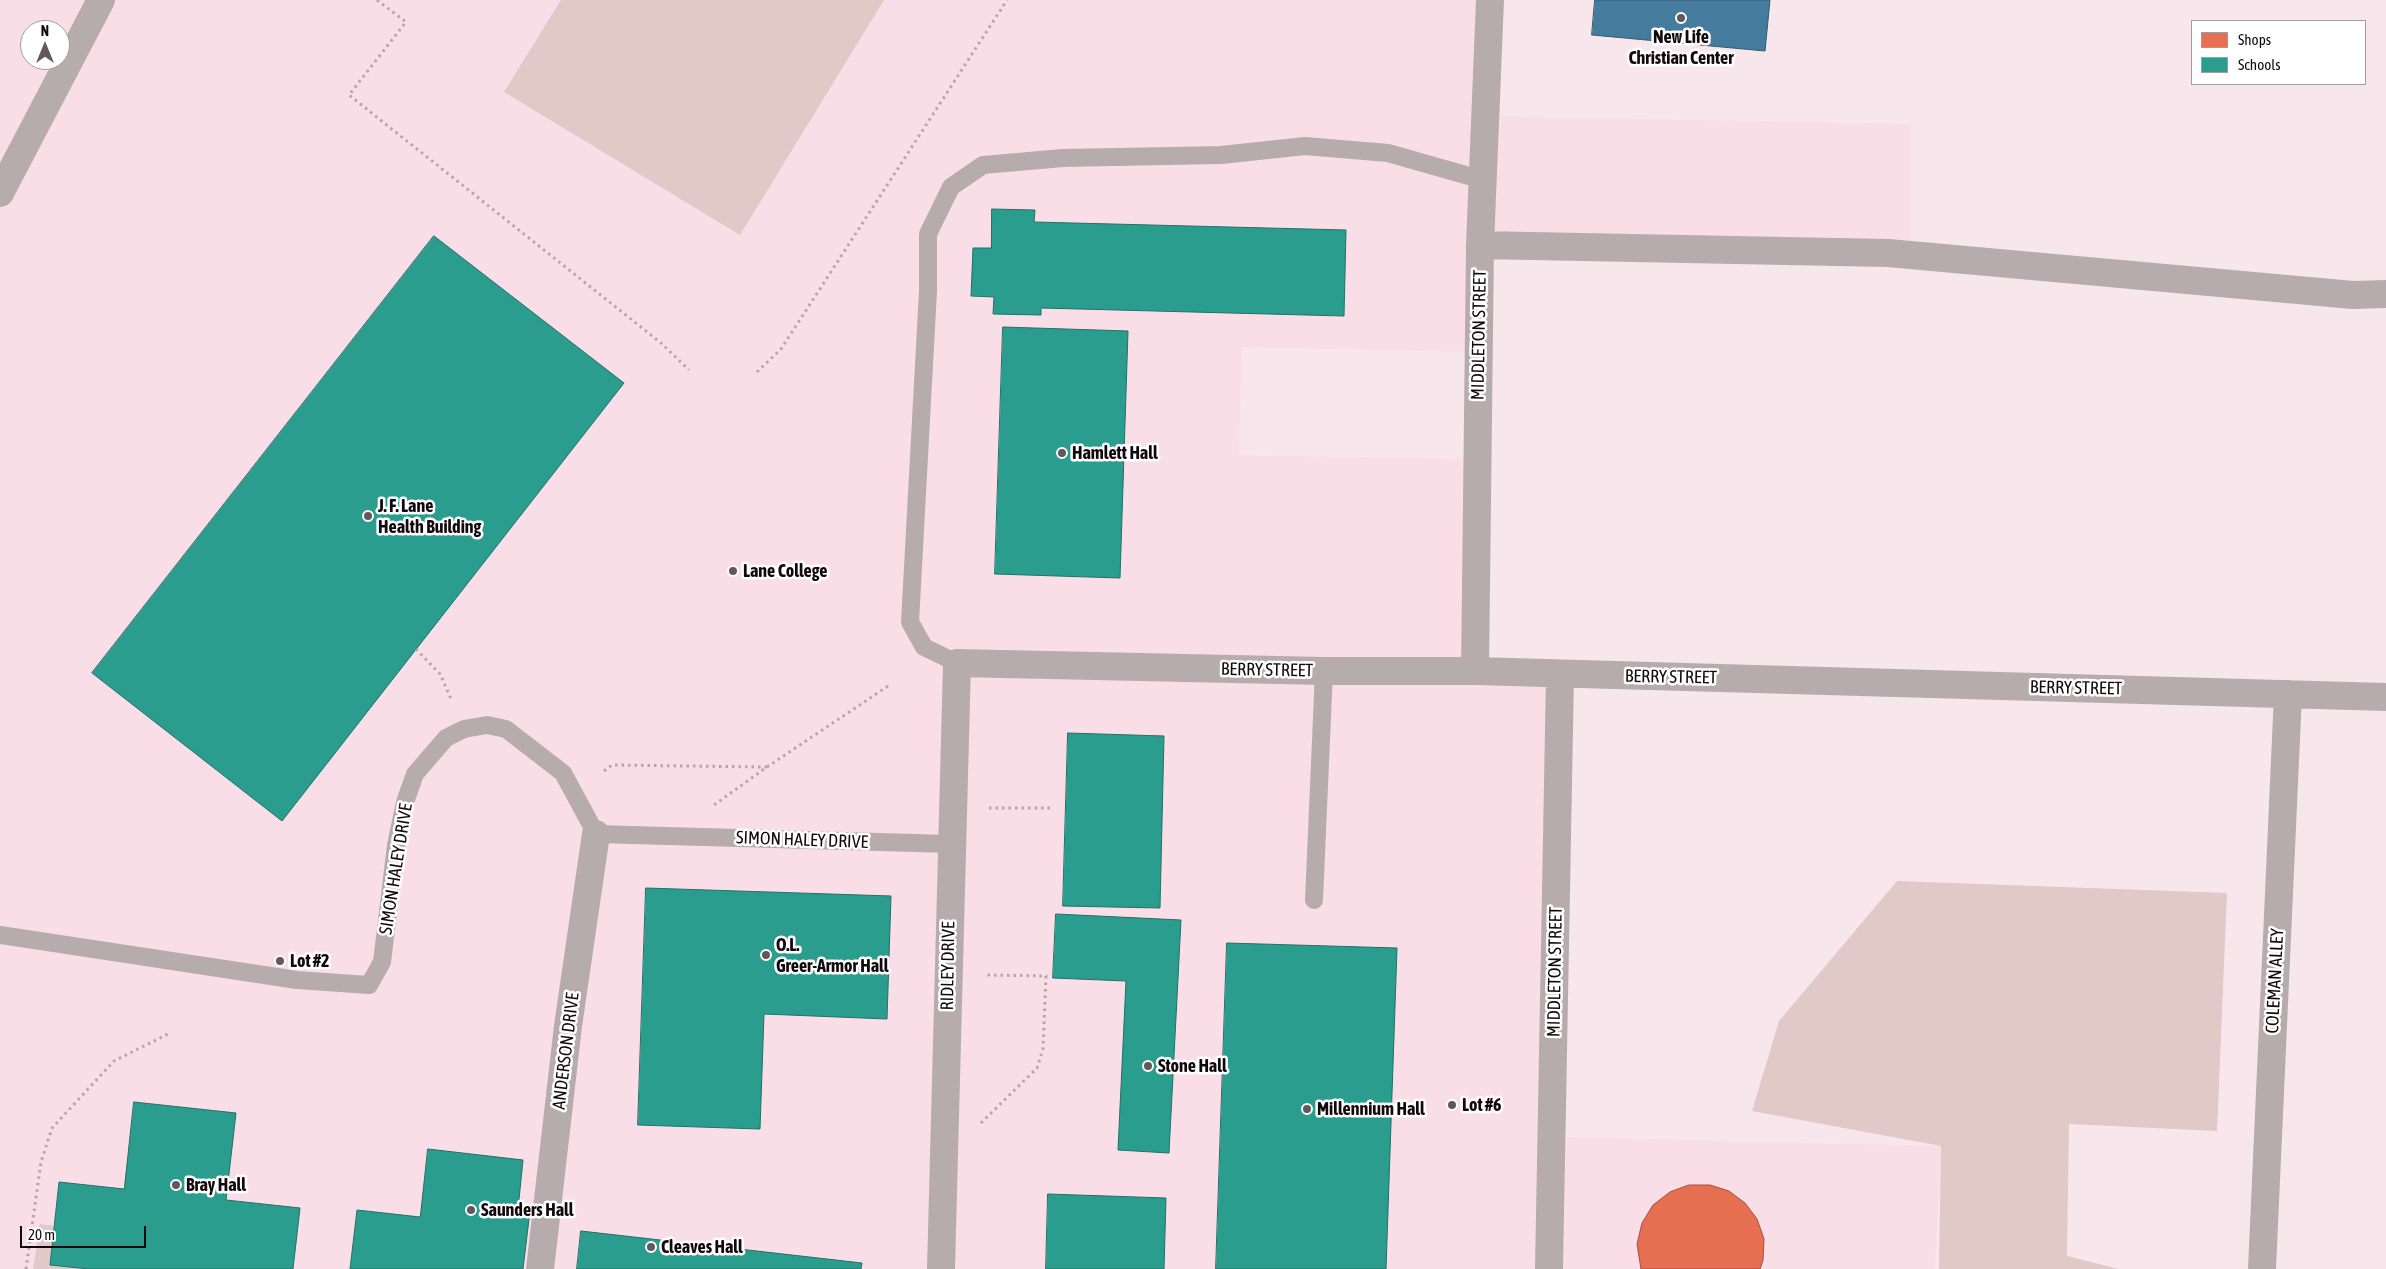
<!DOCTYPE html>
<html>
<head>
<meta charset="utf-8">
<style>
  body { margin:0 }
  #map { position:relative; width:2386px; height:1269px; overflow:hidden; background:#f7e7ed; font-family:"Asap Condensed",sans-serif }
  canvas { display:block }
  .legend { position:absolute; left:2191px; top:20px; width:175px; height:65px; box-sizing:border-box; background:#fff; border:1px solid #a09d9e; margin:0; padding:6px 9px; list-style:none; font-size:15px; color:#12090d }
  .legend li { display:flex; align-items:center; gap:10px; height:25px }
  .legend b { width:25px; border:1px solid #a09d9e }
  .north { position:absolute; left:20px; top:20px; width:50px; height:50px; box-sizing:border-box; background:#fff; border:1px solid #a09d9e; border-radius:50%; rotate:0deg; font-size:14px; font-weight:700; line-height:20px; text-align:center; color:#12090d }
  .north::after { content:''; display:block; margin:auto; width:18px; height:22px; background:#62575b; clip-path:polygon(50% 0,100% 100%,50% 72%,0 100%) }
  .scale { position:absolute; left:20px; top:1226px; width:126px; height:22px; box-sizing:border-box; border:2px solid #12090d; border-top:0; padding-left:6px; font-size:15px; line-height:18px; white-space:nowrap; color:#12090d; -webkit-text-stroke:4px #fff; paint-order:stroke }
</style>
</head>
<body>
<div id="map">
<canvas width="2386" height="1269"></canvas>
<ul class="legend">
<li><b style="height:14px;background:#e76f51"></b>Shops</li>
<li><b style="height:14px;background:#2a9d8f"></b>Schools</li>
</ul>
<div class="north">N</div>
<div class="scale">20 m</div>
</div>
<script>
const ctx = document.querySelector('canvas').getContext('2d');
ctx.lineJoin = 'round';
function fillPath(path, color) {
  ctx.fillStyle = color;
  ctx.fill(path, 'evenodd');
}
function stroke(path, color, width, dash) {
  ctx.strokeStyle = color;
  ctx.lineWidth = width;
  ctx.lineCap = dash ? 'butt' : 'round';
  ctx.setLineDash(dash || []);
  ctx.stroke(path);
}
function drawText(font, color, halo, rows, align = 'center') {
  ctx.font = font + ' "Asap Condensed",sans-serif';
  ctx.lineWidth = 5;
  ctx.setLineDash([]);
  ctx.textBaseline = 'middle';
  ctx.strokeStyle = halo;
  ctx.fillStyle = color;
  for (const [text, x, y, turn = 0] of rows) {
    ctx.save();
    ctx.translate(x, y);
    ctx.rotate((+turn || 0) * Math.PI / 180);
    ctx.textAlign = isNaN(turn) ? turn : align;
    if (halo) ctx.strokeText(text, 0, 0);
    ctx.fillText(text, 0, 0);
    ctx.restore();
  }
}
fillPath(new Path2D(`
  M 0,0 L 1485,0 L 1498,116 L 1911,124 L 1911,241 L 1471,236 L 1470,352 L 1242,347 L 1239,455 L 1469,459 L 1464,683 L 1548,684 L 1536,1269 L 0,1269 ZM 30,30 L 60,30 L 60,60 L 30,60 Z
  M 1566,1137 L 1941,1146 L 1935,1269 L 1563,1269 Z`), '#f9dee8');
fillPath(new Path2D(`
  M 561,0 L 884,0 L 740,235 L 504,92 Z
  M 1897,881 L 2227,893 L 2217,1131 L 2069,1124 L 2067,1256 L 2119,1269 L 1939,1269 L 1941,1146 L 1752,1111 L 1779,1021 Z
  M 40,1224 L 54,1226 L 50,1265 L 89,1269 L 33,1269 Z`), '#e0c9c6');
const shops = new Path2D(`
  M 1689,1185 L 1710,1185 L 1729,1191 L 1745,1203 L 1757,1219 L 1764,1239 L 1763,1260 L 1760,1269 L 1641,1269 L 1637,1244 L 1642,1223 L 1653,1205 L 1670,1192 Z`);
fillPath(shops, '#e76f51');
stroke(shops, '#a7503d', 1);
const schools = new Path2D(`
  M 992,209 L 1035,210 L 1034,222 L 1346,230 L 1344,316 L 1041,308 L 1041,315 L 993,314 L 994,297 L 971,296 L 973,248 L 991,248 Z
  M 434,236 L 624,383 L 282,821 L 92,673 Z
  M 1003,327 L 1128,331 L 1120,578 L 995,574 Z
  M 1068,733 L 1164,736 L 1160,908 L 1063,906 Z
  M 646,888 L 891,896 L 887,1019 L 764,1014 L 760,1129 L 638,1125 Z
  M 1056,914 L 1181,920 L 1169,1153 L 1118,1150 L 1126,981 L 1053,978 Z
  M 1227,943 L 1397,948 L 1386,1269 L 1216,1269 Z
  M 134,1102 L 236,1113 L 226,1200 L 300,1208 L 293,1269 L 89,1269 L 50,1265 L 59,1182 L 124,1189 Z
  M 428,1149 L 523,1160 L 518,1209 L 530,1211 L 523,1269 L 350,1269 L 357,1210 L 420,1217 Z
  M 1048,1194 L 1166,1198 L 1164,1269 L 1046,1269 Z
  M 581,1231 L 862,1263 L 861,1269 L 577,1269 Z`);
fillPath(schools, '#2a9d8f');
stroke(schools, '#237168', 1);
const public = new Path2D(`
  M 1595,0 L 1770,0 L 1765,51 L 1592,35 Z`);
fillPath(public, '#457b9d');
stroke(public, '#365972', 1);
stroke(new Path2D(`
  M 377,0 L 406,22 L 349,95 L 661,343 L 689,370
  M 757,372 L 781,349 L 1007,0
  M 416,649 L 440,674 L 452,701
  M 767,767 L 891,684
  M 604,771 L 612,765 L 767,767 L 714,805
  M 989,808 L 1051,808
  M 981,1123 L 1037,1068 L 1043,1049 L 1046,976 L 984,975
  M 26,1269 L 41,1162 L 52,1128 L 114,1061 L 170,1033`), '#b1a8ab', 3, [2.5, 4]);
stroke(new Path2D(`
  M 957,663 L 924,647 L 910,622 L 928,291 L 928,234 L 951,187 L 983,165 L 1063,158 L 1221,155 L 1305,146 L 1388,153 L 1483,180
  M 1314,900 L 1324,671
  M 0,935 L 297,980 L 369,985 L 382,962 L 396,845 L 405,802 L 415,774 L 446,738 L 464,729 L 487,725 L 506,729 L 563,773 L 596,834 L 951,844`), '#b6acae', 18);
stroke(new Path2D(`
  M 0,193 L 101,0
  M 1480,245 L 1888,253 L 2353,295 L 2386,294
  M 1475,671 L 1480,245 L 1490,0
  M 540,1269 L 568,1026 L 596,834
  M 941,1269 L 957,663 L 1324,671 L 1475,671 L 2386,697
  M 1549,1269 L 1560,675
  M 2262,1269 L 2288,694`), '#b6acae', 28);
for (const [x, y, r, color] of [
  [1681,18,5,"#62575b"],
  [1062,453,5,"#62575b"],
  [368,516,5,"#62575b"],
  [733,571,5,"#62575b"],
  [766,955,5,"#62575b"],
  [280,961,5,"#62575b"],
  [1148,1066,5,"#62575b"],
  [1452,1105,5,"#62575b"],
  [1307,1109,5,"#62575b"],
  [176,1185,5,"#62575b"],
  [471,1210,5,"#62575b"],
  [651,1247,5,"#62575b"]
]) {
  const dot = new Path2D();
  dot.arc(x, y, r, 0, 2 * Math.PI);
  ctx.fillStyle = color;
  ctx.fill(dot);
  stroke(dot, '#fff', 2);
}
drawText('bold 18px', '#12090d', '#fff', [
  ["New Life",1681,37,"center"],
  ["Christian Center",1681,58,"center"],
  ["Hamlett Hall",1072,453],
  ["J. F. Lane",378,506],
  ["Health Building",378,527],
  ["Lane College",743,571],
  ["O.L.",776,945],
  ["Greer-Armor Hall",776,966],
  ["Lot #2",290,961],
  ["Stone Hall",1158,1066],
  ["Lot #6",1462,1105],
  ["Millennium Hall",1317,1109],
  ["Bray Hall",186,1185],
  ["Saunders Hall",481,1210],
  ["Cleaves Hall",661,1247]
], 'left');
drawText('18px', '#12090d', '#fff', [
  ["MIDDLETON STREET",1479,335,-89],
  ["BERRY STREET",1267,670,1],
  ["BERRY STREET",1671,677,1],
  ["BERRY STREET",2076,688,1],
  ["SIMON HALEY DRIVE",802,840,2],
  ["SIMON HALEY DRIVE",396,869,-81],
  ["RIDLEY DRIVE",948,966,-89],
  ["MIDDLETON STREET",1555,972,-89],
  ["COLEMAN ALLEY",2275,981,-87],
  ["ANDERSON DRIVE",566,1051,-83]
]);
</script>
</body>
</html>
